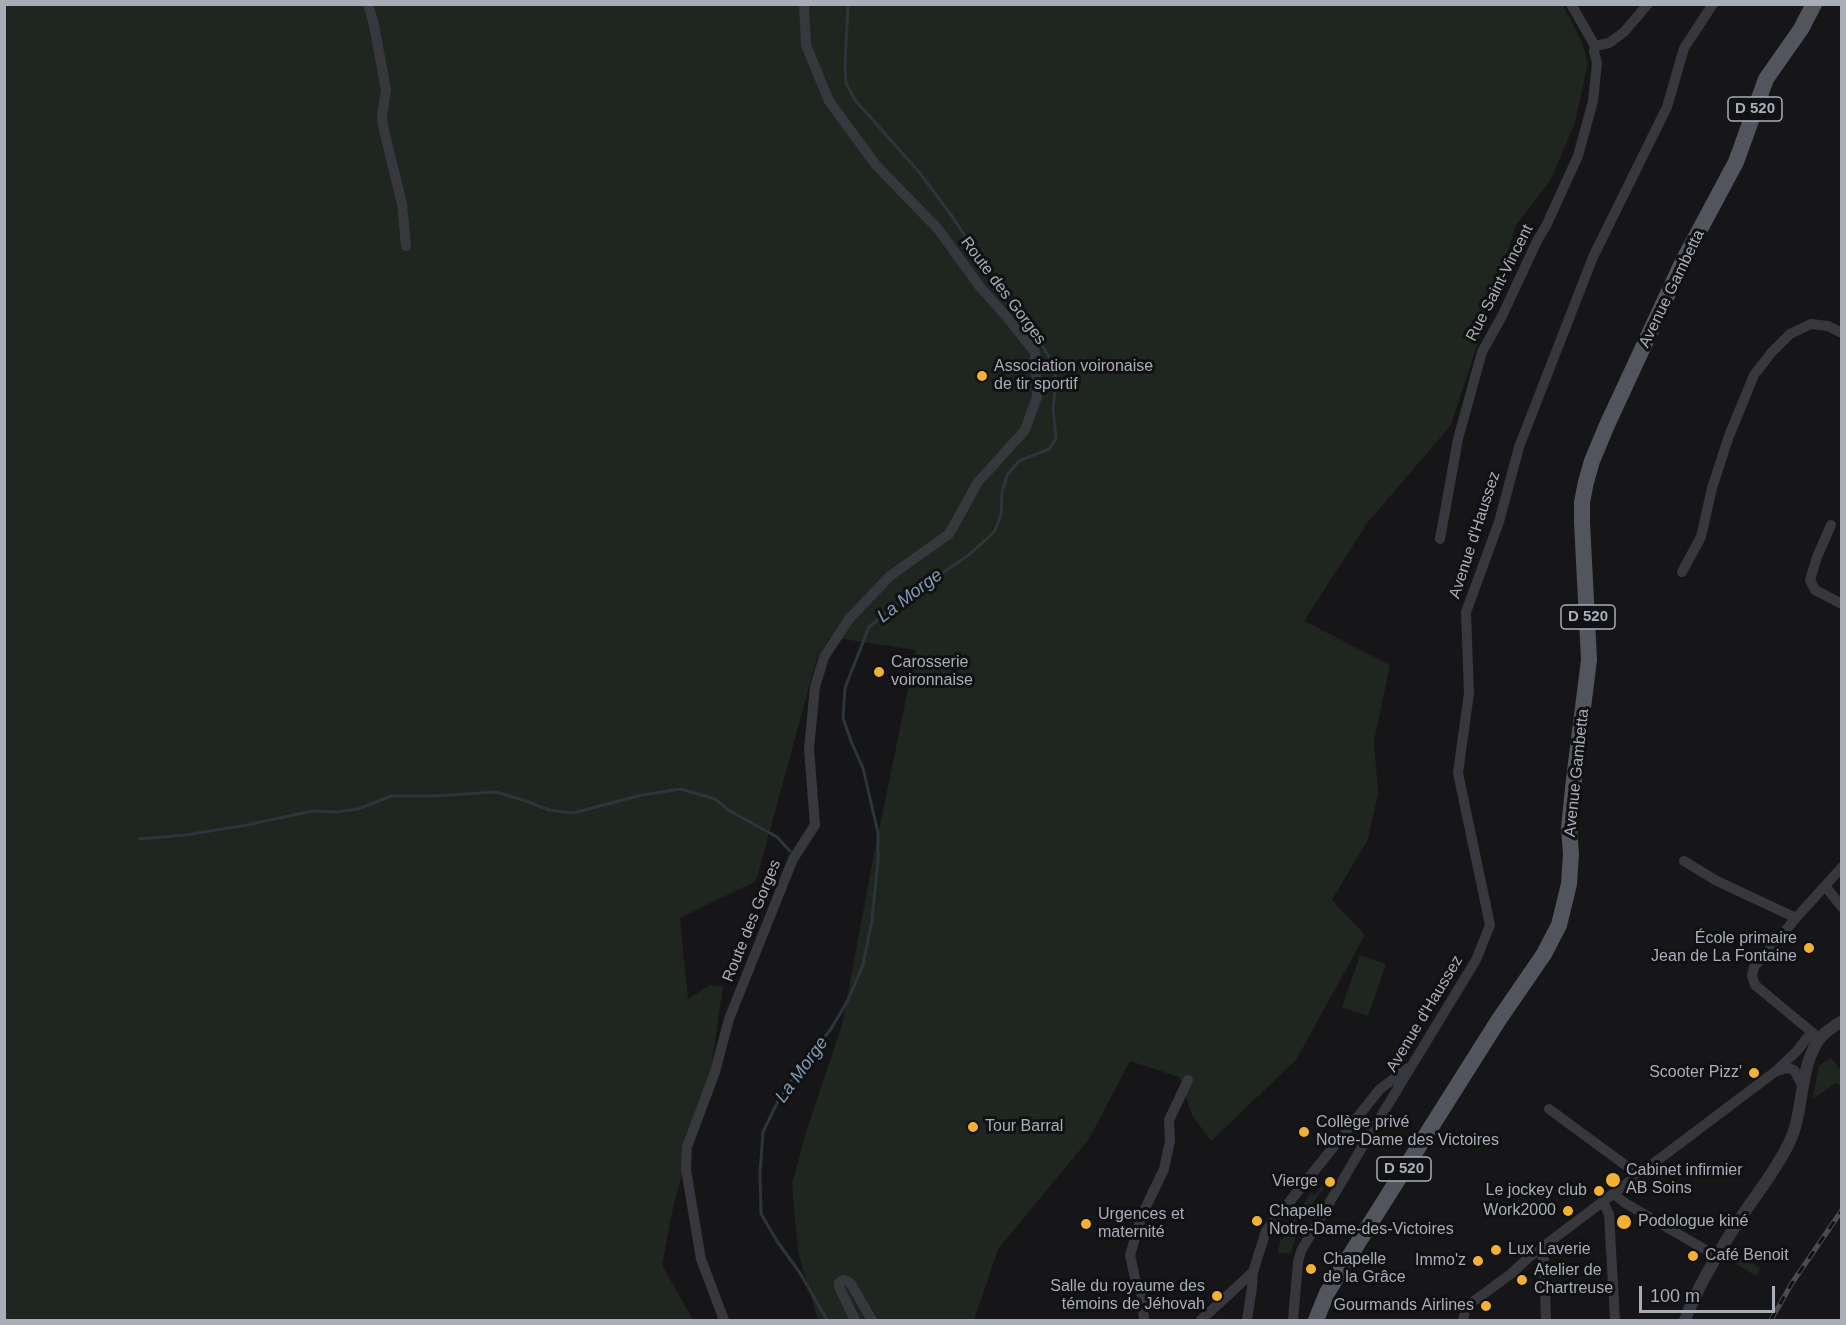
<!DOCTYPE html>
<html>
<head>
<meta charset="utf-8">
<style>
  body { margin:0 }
  #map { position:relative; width:1846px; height:1325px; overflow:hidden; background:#161618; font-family:Helvetica,sans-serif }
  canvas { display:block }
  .frame { position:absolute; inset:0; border:6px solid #a8adb8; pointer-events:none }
  .scale { position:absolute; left:1639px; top:1286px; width:136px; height:27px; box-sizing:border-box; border:3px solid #a8adb8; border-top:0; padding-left:8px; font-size:18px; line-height:21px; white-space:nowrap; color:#a8adb8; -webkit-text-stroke:4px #111113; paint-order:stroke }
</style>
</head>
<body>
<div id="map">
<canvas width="1846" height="1325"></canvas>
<div class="frame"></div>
<div class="scale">100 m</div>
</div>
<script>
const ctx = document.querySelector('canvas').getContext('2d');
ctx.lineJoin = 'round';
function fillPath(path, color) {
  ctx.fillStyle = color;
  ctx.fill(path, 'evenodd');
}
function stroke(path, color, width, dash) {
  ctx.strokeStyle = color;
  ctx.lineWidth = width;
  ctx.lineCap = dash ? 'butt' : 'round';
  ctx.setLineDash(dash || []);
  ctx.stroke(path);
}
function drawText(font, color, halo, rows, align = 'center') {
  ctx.font = font + ' Helvetica,sans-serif';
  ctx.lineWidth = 6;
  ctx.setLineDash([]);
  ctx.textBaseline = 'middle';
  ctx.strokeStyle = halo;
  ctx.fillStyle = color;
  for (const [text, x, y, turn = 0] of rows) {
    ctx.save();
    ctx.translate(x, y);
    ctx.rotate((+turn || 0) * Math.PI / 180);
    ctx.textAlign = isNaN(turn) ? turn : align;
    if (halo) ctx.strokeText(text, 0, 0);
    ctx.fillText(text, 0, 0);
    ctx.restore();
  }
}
fillPath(new Path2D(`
  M 5,5 L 1563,5 L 1582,42 L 1588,63 L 1575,123 L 1550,181 L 1516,225 L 1451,425 L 1368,522 L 1304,621 L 1390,665 L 1374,741 L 1378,794 L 1368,839 L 1332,900 L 1365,935 L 1296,1060 L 1211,1141 L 1192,1115 L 1179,1077 L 1130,1061 L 1089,1139 L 998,1249 L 974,1320 L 818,1320 L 798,1252 L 792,1184 L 807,1129 L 842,1025 L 871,869 L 916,650 L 830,637 L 817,658 L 756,881 L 680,918 L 688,999 L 710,985 L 723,986 L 711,1070 L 674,1203 L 662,1265 L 693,1320 L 5,1320 Z
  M 1360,955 L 1386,964 L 1368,1016 L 1342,1007 Z
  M 1831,1058 L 1841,1070 L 1841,1083 L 1839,1085 L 1836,1083 L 1814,1098 L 1813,1096 L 1819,1066 Z
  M 1322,1186 L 1324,1188 C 1309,1206 1296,1231 1291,1253 L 1278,1253 L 1280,1242 L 1311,1192 L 1314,1195 Z
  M 1736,1253 L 1760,1268 L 1756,1276 L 1731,1261 Z`), '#1e261f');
stroke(new Path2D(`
  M 139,839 L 185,835 L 247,825 L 312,811 L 336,812 L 358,809 L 391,796 L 434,796 L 496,792 L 526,801 L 549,810 L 573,813 L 642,795 L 681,789 L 715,799 L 730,811 L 777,837 L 790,851
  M 827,1320 L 800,1273 L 777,1241 L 761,1214 L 760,1173 L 763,1132 L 779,1099 L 799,1069 L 831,1029 L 848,1000 L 863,965 L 872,920 L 878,861 L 878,833 L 863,768 L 851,741 L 843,718 L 845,688 L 869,627 L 890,609 L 970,554 L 995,531 L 1001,515 L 1002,492 L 1007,475 L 1019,461 L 1049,449 L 1056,439 L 1053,409 L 1056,383 L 1054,365 L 1034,332 L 992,279 L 954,219 L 919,172 L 855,100 L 846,83 L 845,65 L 848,4`), '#2c353c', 3);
stroke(new Path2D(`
  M 368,4 L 374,25 L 386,90 L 382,116 L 383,126 L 402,204 L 406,246
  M 1571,4 L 1595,46
  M 1595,46 L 1609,43 L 1624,32 L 1648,4
  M 1831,525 L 1817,557 L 1810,580 L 1815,590 L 1842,604
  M 1440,539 L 1458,439 L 1482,352 L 1502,316 L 1538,239 L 1546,226 L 1578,156 L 1593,101 L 1597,63 L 1594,51 L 1595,46
  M 1682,572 L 1701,537 L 1712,488 L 1729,436 L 1754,375 L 1771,353 L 1790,334 L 1811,324 L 1828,326 L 1842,333
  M 1684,861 L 1717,881 L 1796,918
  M 1825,886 L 1842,907
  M 1819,1038 L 1755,985 L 1752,976 L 1754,967 L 1796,918 L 1842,867
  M 1777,1071 L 1788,1068 L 1794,1070 L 1803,1087
  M 1549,1109 L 1632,1170 L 1637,1176
  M 1614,1194 L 1625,1203 L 1718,1257
  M 1603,1202 L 1609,1214 L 1615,1320
  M 1540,1251 L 1544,1260 L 1546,1320
  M 724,1320 L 701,1259 L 686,1169 L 687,1147 L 715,1072 L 729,1019 L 793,859 L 815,825 L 809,749 L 815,687 L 824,657 L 849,619 L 890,576 L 949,534 L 978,482 L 1025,430 L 1037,397 L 1035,352 L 1006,316 L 980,287 L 938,229 L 876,165 L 829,101 L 806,45 L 804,4
  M 855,1320 L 839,1287 L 839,1283 L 843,1280 L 847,1281 L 851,1284 L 872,1320
  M 1144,1320 L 1142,1295 L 1136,1283 L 1130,1255 L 1142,1215 L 1164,1169 L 1170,1141 L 1169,1120 L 1188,1080
  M 1201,1320 L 1253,1272
  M 1247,1320 L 1252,1287 L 1253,1272 L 1266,1231 L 1380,1089 L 1408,1068
  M 1293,1320 L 1298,1262 L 1301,1251 L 1361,1149 L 1476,960 L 1490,925 L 1458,773 L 1469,693 L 1466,612 L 1499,522 L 1519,447 L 1593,257 L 1667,107 L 1684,48 L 1713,4
  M 1463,1320 L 1466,1309 L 1470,1304 L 1512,1273 L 1528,1258 L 1776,1071 L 1797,1051 L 1806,1039 L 1810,1036 L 1820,1039`), '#37383d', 10);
stroke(new Path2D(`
  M 1685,1320 C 1697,1288 1716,1257 1734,1228 C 1752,1199 1775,1173 1789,1143 C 1805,1111 1798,1068 1820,1038 C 1826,1031 1834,1026 1842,1021`), '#37383d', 12);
stroke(new Path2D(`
  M 1316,1320 L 1327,1293 L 1344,1265 L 1498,1021 L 1544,954 L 1559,925 L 1569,884 L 1571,854 L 1569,828 L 1574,779 L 1589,660 L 1582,522 L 1582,502 L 1586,482 L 1592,461 L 1607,425 L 1683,261 L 1736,162 L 1766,79 L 1801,29 L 1814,4`), '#53555c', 16);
const rail = new Path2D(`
  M 1771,1320 L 1792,1283 L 1842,1210`);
stroke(rail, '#4a4c52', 5);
stroke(rail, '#111113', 3, [9]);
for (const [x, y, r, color] of [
  [982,376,6,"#f2b134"],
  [879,672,6,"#f2b134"],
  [1809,948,6,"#f2b134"],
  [1754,1073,6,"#f2b134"],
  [973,1127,6,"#f2b134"],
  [1304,1132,6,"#f2b134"],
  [1613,1180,8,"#f2b134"],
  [1330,1182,6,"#f2b134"],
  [1599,1191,6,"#f2b134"],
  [1568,1211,6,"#f2b134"],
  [1257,1221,6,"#f2b134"],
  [1624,1222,8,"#f2b134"],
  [1086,1224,6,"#f2b134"],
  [1496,1250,6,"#f2b134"],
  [1693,1256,6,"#f2b134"],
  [1478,1261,6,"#f2b134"],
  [1311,1269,6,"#f2b134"],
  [1522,1280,6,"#f2b134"],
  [1217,1296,6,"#f2b134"],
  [1486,1306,6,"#f2b134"]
]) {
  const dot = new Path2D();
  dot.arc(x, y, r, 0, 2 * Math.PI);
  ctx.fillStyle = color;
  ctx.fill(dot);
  stroke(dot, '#111113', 2);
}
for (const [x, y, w] of [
  [1755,109,54],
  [1588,617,54],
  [1404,1169,54]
]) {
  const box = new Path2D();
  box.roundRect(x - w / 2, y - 12, w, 24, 4.5);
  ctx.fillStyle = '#111113';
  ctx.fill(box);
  stroke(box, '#a8adb8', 1.5);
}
drawText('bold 15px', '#a8adb8', null, [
  ["D 520",1755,109],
  ["D 520",1588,617],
  ["D 520",1404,1169]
]);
drawText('16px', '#a8adb8', '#111113', [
  ["Rue Saint-Vincent",1500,283,-63],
  ["Avenue Gambetta",1672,289,-64],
  ["Route des Gorges",1003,291,53],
  ["Avenue d'Haussez",1475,535,-72],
  ["Avenue Gambetta",1577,773,-84],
  ["Route des Gorges",752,921,-68],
  ["Avenue d'Haussez",1425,1014,-59]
]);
drawText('16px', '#a8adb8', '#111113', [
  ["Association voironaise",994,367],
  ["de tir sportif",994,385],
  ["Carosserie",891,663],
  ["voironnaise",891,681],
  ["École primaire",1797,939,"right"],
  ["Jean de La Fontaine",1797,957,"right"],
  ["Scooter Pizz'",1742,1073,"right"],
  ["Collège privé",1316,1123],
  ["Notre-Dame des Victoires",1316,1141],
  ["Tour Barral",985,1127],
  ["Cabinet infirmier",1626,1171],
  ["AB Soins",1626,1189],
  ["Vierge",1318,1182,"right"],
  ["Le jockey club",1587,1191,"right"],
  ["Work2000",1556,1211,"right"],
  ["Chapelle",1269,1212],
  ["Notre-Dame-des-Victoires",1269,1230],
  ["Urgences et",1098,1215],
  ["maternité",1098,1233],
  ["Podologue kiné",1638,1222],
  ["Lux Laverie",1508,1250],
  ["Café Benoit",1705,1256],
  ["Chapelle",1323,1260],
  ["de la Grâce",1323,1278],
  ["Immo'z",1466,1261,"right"],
  ["Atelier de",1534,1271],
  ["Chartreuse",1534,1289],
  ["Salle du royaume des",1205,1287,"right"],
  ["témoins de Jéhovah",1205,1305,"right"],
  ["Gourmands Airlines",1474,1306,"right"]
], 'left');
drawText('italic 18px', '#7f9bb3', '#111113', [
  ["La Morge",910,596,-37],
  ["La Morge",802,1070,-54]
]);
</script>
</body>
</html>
